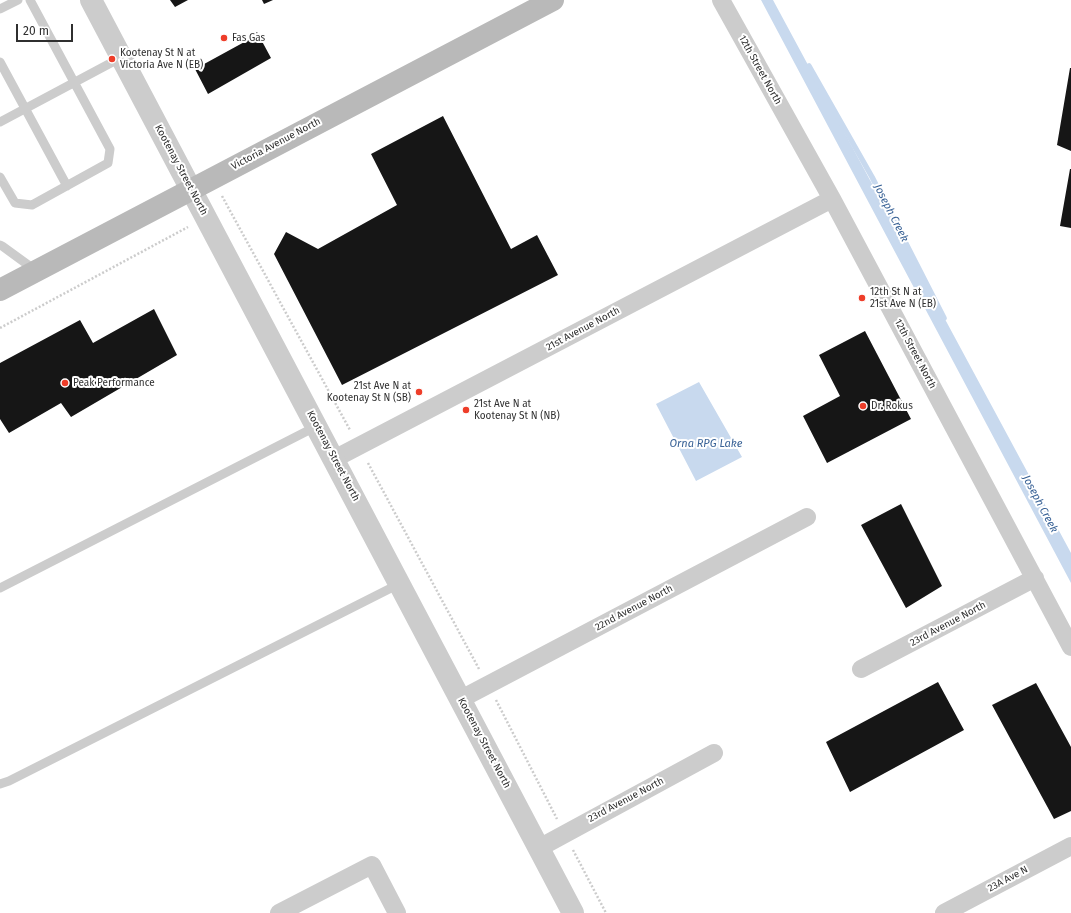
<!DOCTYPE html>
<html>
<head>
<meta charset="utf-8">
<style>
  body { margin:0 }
  #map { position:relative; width:1071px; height:913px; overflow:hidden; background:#fff; font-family:"Fira Sans",sans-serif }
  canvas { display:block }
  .scale { position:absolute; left:16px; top:24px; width:57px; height:18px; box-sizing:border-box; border:2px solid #2f2f2f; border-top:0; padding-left:5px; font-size:12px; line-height:14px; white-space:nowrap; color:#2f2f2f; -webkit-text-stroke:3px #fff; paint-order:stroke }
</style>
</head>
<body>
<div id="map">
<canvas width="1071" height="913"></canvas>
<div class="scale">20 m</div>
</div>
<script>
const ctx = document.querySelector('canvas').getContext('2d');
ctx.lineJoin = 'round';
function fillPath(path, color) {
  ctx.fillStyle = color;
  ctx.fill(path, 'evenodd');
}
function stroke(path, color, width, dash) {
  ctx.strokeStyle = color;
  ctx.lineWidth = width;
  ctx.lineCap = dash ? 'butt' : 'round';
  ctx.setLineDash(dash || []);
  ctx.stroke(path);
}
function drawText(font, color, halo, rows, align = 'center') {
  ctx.font = font + ' "Fira Sans",sans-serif';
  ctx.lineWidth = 4;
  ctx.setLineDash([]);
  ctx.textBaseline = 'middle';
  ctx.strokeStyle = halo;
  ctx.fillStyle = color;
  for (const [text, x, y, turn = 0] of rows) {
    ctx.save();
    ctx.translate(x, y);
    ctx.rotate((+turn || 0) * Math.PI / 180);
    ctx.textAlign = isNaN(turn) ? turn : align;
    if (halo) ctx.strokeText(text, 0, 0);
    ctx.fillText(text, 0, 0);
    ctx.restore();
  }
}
fillPath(new Path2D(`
  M 761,0 L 773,0 L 1071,553 L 1071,583 Z
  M 699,382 L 742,457 L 696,481 L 656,404 Z`), '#c8d9ee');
stroke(new Path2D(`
  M 809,66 L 872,177 L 944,318`), '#c8d9ee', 5.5);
fillPath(new Path2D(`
  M 170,0 L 188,0 L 175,7 Z
  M 262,0 L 273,0 L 264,4 Z
  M 257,32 L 271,58 L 208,94 L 195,69 L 248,40 Z
  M 1070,68 L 1071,68 L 1071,151 L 1057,145 Z
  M 443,116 L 511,249 L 537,235 L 558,275 L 342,385 L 274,254 L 286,232 L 318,249 L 397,205 L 371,154 Z
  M 1070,169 L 1071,169 L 1071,228 L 1060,226 Z
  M 154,309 L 177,355 L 71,417 L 61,403 L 9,433 L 0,419 L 0,363 L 80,320 L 93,343 Z
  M 865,331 L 911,419 L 827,463 L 803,416 L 840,396 L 819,355 Z
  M 901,504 L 942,586 L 906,608 L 861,525 Z
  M 938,682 L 964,730 L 850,792 L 826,742 Z
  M 1036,683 L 1071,747 L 1071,811 L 1054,819 L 992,705 Z`), '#161616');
stroke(new Path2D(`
  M 222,196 L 350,430
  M 0,328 L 188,227
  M 368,463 L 479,669
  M 496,700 L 557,819
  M 573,850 L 606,913`), '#ccc', 2.5, [2, 2]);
stroke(new Path2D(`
  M 0,9 L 18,0
  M 0,62 L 67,186
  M 0,122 L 122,57
  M 0,177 L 15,203 L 32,205 L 108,163 L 110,149 L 30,0
  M 0,245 L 2,246 L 35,270
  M 0,588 L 317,426
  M 0,784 L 9,781 L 399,584`), '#ccc', 9);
stroke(new Path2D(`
  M 721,0 L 832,199 L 1071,647
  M 334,459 L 832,199
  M 861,669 L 1035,578
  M 461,699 L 807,517
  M 539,848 L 714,753
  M 279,913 L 372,865 L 397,913
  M 944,913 L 1071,846`), '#ccc', 18);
stroke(new Path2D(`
  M 91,0 L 573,913`), '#ccc', 22);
stroke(new Path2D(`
  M 0,290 L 553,0`), '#b9b9b9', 22);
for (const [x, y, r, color] of [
  [224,38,4,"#ee3d29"],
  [112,59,4,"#ee3d29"],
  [862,298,4,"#ee3d29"],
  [65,383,4,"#ee3d29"],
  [419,392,4,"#ee3d29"],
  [863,406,4,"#ee3d29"],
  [466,410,4,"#ee3d29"]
]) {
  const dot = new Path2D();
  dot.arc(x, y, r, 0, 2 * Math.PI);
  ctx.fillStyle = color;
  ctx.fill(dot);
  stroke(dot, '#fff', 1.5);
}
drawText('10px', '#2f2f2f', '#fff', [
  ["Fas Gas",232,38],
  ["Kootenay St N at",120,53],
  ["Victoria Ave N (EB)",120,65],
  ["12th St N at",870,292],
  ["21st Ave N (EB)",870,304],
  ["Peak Performance",73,383],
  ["21st Ave N at",411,386,"right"],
  ["Kootenay St N (SB)",411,398,"right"],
  ["21st Ave N at",474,404],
  ["Kootenay St N (NB)",474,416],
  ["Dr. Rokus",871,406]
], 'left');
drawText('10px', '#2f2f2f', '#fff', [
  ["12th Street North",760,70,61],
  ["Victoria Avenue North",276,144,-28],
  ["Kootenay Street North",181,170,62],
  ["21st Avenue North",583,329,-28],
  ["12th Street North",915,354,62],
  ["Kootenay Street North",333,456,62],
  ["22nd Avenue North",634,608,-28],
  ["23rd Avenue North",948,624,-28],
  ["Kootenay Street North",484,743,62],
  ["23rd Avenue North",626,800,-28],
  ["23A Ave N",1008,879,-28]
]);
drawText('italic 11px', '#396296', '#fff', [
  ["Joseph Creek",891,213,63],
  ["Orna RPG Lake",706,444],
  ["Joseph Creek",1040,504,62]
]);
</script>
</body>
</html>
